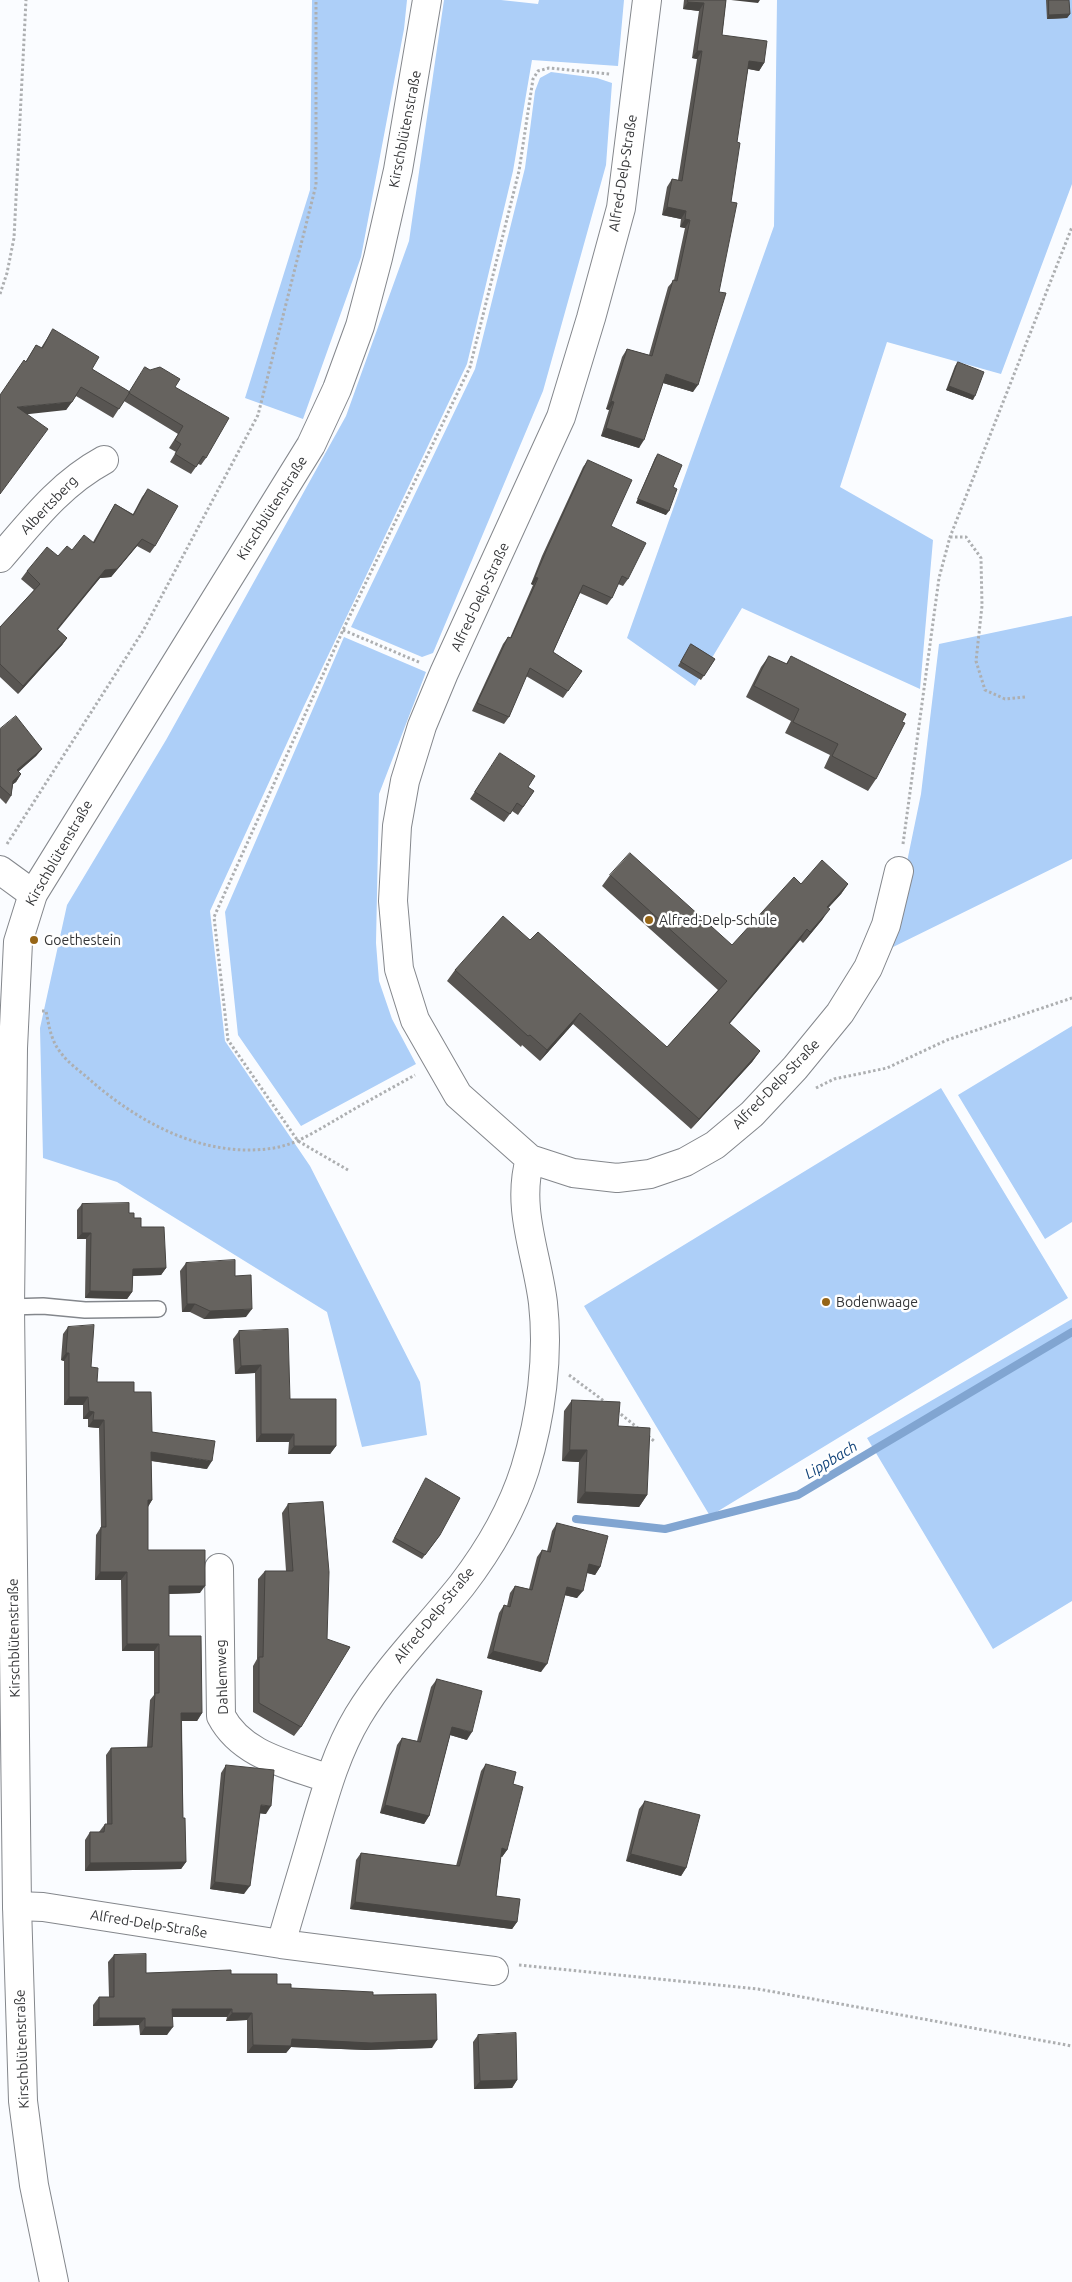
<!DOCTYPE html>
<html>
<head>
<meta charset="utf-8">
<style>
  body { margin:0 }
  canvas { display:block; background:#fafcff }
</style>
</head>
<body>
<canvas width="1072" height="2282"></canvas>
<script>
const ctx = document.querySelector('canvas').getContext('2d');
ctx.lineJoin = 'round';
function fillPath(path, color) {
  ctx.fillStyle = color;
  ctx.fill(path, 'evenodd');
}
function stroke(path, color, width, dash) {
  ctx.strokeStyle = color;
  ctx.lineWidth = width;
  ctx.lineCap = dash ? 'butt' : 'round';
  ctx.setLineDash(dash || []);
  ctx.stroke(path);
}
function drawText(font, color, halo, rows, align = 'center') {
  ctx.font = font + ' Ubuntu,sans-serif';
  ctx.lineWidth = 5;
  ctx.setLineDash([]);
  ctx.textBaseline = 'middle';
  ctx.strokeStyle = halo;
  ctx.fillStyle = color;
  for (const [text, x, y, turn = 0] of rows) {
    ctx.save();
    ctx.translate(x, y);
    ctx.rotate((+turn || 0) * Math.PI / 180);
    ctx.textAlign = isNaN(turn) ? turn : align;
    if (halo) ctx.strokeText(text, 0, 0);
    ctx.fillText(text, 0, 0);
    ctx.restore();
  }
}
fillPath(new Path2D(`
  M 312,0 L 407,0 L 404,29 L 361,257 L 303,419 L 245,398 L 310,190 Z
  M 444,0 L 501,0 L 538,4 L 539,0 L 624,0 L 618,66 L 532,60 L 513,171 L 467,364 L 304,706 L 210,911 L 225,1041 L 310,1166 L 420,1382 L 427,1435 L 362,1447 L 327,1312 L 117,1182 L 43,1158 L 40,1028 L 67,905 L 166,740 L 346,416 L 409,241 Z
  M 777,0 L 1072,0 L 1072,184 L 1001,374 L 887,342 L 840,487 L 933,540 L 920,689 L 742,608 L 695,686 L 627,638 L 774,226 Z
  M 551,72 L 597,78 L 612,83 L 606,165 L 543,391 L 433,653 L 422,657 L 351,627 L 475,369 L 525,168 L 535,91 L 540,78 Z
  M 1072,616 L 1072,859 L 889,949 L 921,794 L 939,644 Z
  M 344,637 L 426,672 L 379,794 L 376,943 L 379,981 L 392,1019 L 416,1064 L 301,1126 L 238,1035 L 225,912 Z
  M 1072,1026 L 1072,1222 L 1045,1239 L 958,1095 Z
  M 941,1088 L 1068,1298 L 710,1516 L 584,1306 Z
  M 1072,1319 L 1072,1601 L 993,1649 L 867,1438 Z`), '#adcff8');
stroke(new Path2D(`
  M 576,1519 L 665,1529 L 798,1495 L 1072,1332`), '#81a5d1', 8);
const lane = new Path2D(`
  M 10,1307 L 43,1306 L 85,1310 L 158,1309`);
const street = new Path2D(`
  M 647,0 L 621,208 L 591,318 L 561,417 L 444,673 L 422,726 L 405,781 L 397,826 L 393,901 L 399,969 L 415,1020 L 458,1095 L 530,1159 L 573,1173 L 617,1178 L 650,1174 L 685,1162 L 715,1145 L 752,1114 L 795,1068 L 840,1013 L 868,968 L 886,925 L 899,871
  M 0,558 C 32,521 60,484 104,460
  M 0,870 L 33,894
  M 219,1568 L 221,1716 C 242,1756 289,1764 329,1779
  M 17,1906 L 43,1907 L 281,1944 C 292,1905 304,1867 315,1828 C 326,1790 337,1751 358,1716 C 387,1668 427,1629 462,1585 C 488,1551 512,1510 525,1469 C 541,1417 549,1357 543,1303 C 537,1254 516,1208 530,1159
  M 281,1944 L 494,1971`);
const secondary = new Path2D(`
  M 54,2282 L 34,2185 L 23,2101 L 17,1906 L 10,1307 L 13,1048 L 18,942 L 33,894 L 311,445 L 337,389 L 360,326 L 378,258 L 398,170 L 427,0`);
stroke(lane, '#84878c', 18);
stroke(street, '#84878c', 30);
stroke(secondary, '#84878c', 30);
stroke(new Path2D(`
  M 0,294 L 7,273 L 14,238 L 26,0
  M 950,537 L 966,537 L 981,558 L 982,606 L 976,661 L 985,690 L 1005,699 L 1025,697
  M 343,630 L 421,663
  M 7,844 L 143,631 L 258,415 L 316,185 L 316,0
  M 903,844 L 939,578 L 950,537 L 1072,227
  M 42,1011 L 46,1011 C 49,1026 51,1041 61,1053 C 68,1063 80,1071 89,1079 C 139,1123 205,1159 274,1148 C 298,1144 319,1129 339,1118 C 364,1103 390,1089 415,1075
  M 816,1088 L 834,1079 L 887,1068 L 947,1040 L 1072,998
  M 348,1170 L 298,1141 L 228,1040 L 214,917 L 343,630 L 470,367 L 519,171 L 533,79 L 538,71 L 549,68 L 610,74
  M 569,1375 L 608,1404
  M 617,1411 L 639,1429
  M 648,1436 L 654,1441
  M 519,1965 L 758,1989 L 1072,2046`), '#adafb1', 3, [2.5, 2.5]);
stroke(lane, '#fff', 15);
stroke(street, '#fff', 28);
stroke(secondary, '#fff', 28);
fillPath(new Path2D(`
  M 684,0 L 726,0 L 722,35 L 764,63 L 759,71 L 748,69 L 693,392 L 663,383 L 639,448 L 601,436 L 609,410 L 606,409 L 622,357 L 627,349 L 649,355 L 668,287 L 674,280 L 685,228 L 680,227 L 681,219 L 662,215 L 667,187 L 672,179 L 678,180 L 697,59 L 692,58 L 699,11 L 683,9 Z
  M 1046,0 L 1069,0 L 1070,14 L 1067,18 L 1047,19 Z
  M 53,329 L 92,369 L 129,392 L 145,367 L 175,387 L 206,458 L 201,465 L 198,464 L 191,474 L 170,462 L 176,452 L 169,448 L 178,434 L 124,401 L 113,418 L 76,396 L 66,410 L 26,361 L 36,345 L 41,348 Z
  M 958,362 L 973,400 L 946,390 L 955,366 Z
  M 658,454 L 666,515 L 636,503 L 655,458 Z
  M 588,460 L 628,579 L 623,586 L 618,584 L 612,598 L 607,605 L 580,593 L 553,652 L 582,671 L 563,698 L 526,676 L 509,717 L 504,724 L 472,711 L 503,644 L 508,637 L 510,638 L 533,585 L 531,584 L 542,556 L 583,467 Z
  M 148,489 L 155,546 L 150,553 L 137,546 L 111,577 L 100,578 L 57,629 L 67,638 L 62,645 L 18,694 L 0,677 L 0,627 L 34,590 L 21,579 L 27,571 L 72,550 L 93,542 L 110,512 L 115,504 L 133,514 L 142,497 Z
  M 691,644 L 715,659 L 701,680 L 678,666 Z
  M 769,656 L 786,664 L 791,656 L 876,779 L 868,791 L 824,768 L 830,755 L 785,733 L 791,721 L 746,697 L 761,667 Z
  M 0,729 L 42,749 L 36,756 L 18,772 L 21,774 L 16,782 L 13,784 L 11,796 L 6,804 L 0,798 Z
  M 500,753 L 528,787 L 534,791 L 518,815 L 512,811 L 504,822 L 470,799 Z
  M 610,875 L 732,945 L 801,884 L 848,884 L 841,894 L 828,908 L 822,920 L 803,943 L 800,940 L 729,1024 L 760,1051 L 752,1062 L 691,1129 L 573,1024 L 540,1061 L 522,1045 L 521,1047 L 447,981 L 455,970 L 530,940 L 667,1047 L 718,990 L 602,886 Z
  M 82,1204 L 129,1213 L 141,1227 L 166,1268 L 161,1275 L 133,1276 L 132,1292 L 127,1299 L 85,1298 L 86,1239 L 77,1239 L 77,1210 Z
  M 186,1263 L 235,1276 L 246,1317 L 204,1319 L 190,1312 L 182,1312 L 180,1271 Z
  M 68,1327 L 91,1367 L 97,1382 L 134,1392 L 152,1432 L 207,1469 L 151,1461 L 152,1500 L 148,1507 L 148,1550 L 200,1593 L 169,1594 L 169,1636 L 202,1713 L 197,1721 L 182,1721 L 183,1818 L 186,1862 L 181,1869 L 85,1871 L 85,1840 L 90,1832 L 99,1832 L 105,1824 L 107,1824 L 106,1755 L 111,1748 L 147,1747 L 150,1700 L 154,1695 L 154,1651 L 122,1651 L 121,1580 L 95,1580 L 96,1535 L 101,1527 L 99,1428 L 88,1427 L 88,1419 L 83,1419 L 83,1405 L 64,1405 L 64,1361 L 61,1360 L 63,1334 Z
  M 239,1331 L 290,1399 L 336,1446 L 330,1454 L 288,1454 L 289,1442 L 256,1442 L 255,1373 L 235,1374 L 233,1339 Z
  M 572,1400 L 618,1426 L 647,1495 L 639,1507 L 577,1503 L 579,1462 L 562,1461 L 564,1411 Z
  M 426,1478 L 440,1535 L 422,1559 L 392,1542 Z
  M 323,1502 L 301,1727 L 294,1736 L 253,1712 L 253,1666 L 257,1659 L 258,1579 L 265,1571 L 286,1571 L 282,1513 L 288,1504 Z
  M 557,1523 L 600,1567 L 595,1575 L 587,1573 L 577,1598 L 564,1595 L 541,1672 L 487,1658 L 499,1613 L 504,1605 L 507,1606 L 510,1593 L 515,1586 L 529,1589 L 537,1557 L 542,1550 L 547,1551 L 552,1531 Z
  M 437,1679 L 467,1740 L 450,1735 L 429,1816 L 424,1824 L 380,1813 L 397,1745 L 402,1738 L 417,1741 L 431,1687 Z
  M 486,1764 L 513,1784 L 507,1850 L 502,1857 L 501,1856 L 496,1896 L 517,1922 L 512,1929 L 350,1909 L 356,1860 L 361,1853 L 456,1866 L 481,1771 Z
  M 226,1765 L 266,1814 L 260,1813 L 244,1894 L 210,1889 L 221,1773 Z
  M 645,1801 L 686,1868 L 681,1876 L 626,1861 L 639,1809 Z
  M 114,1955 L 146,1973 L 231,1974 L 277,1984 L 291,1988 L 373,1995 L 432,2048 L 366,2050 L 291,2047 L 286,2053 L 247,2053 L 247,2020 L 226,2021 L 227,2017 L 172,2017 L 167,2035 L 140,2035 L 139,2025 L 93,2026 L 93,2005 L 99,1997 L 109,1997 L 108,1962 Z
  M 478,2035 L 517,2080 L 512,2088 L 474,2089 L 473,2042 Z`), '#585552');
fillPath(new Path2D(`
  M 731,0 L 760,0 L 758,3 Z
  M 688,2 L 704,3 L 699,11 L 683,9 Z
  M 1070,14 L 1067,18 L 1047,19 L 1049,15 Z
  M 697,51 L 702,51 L 697,59 L 692,58 Z
  M 749,61 L 764,63 L 759,71 L 744,68 Z
  M 667,207 L 686,211 L 681,219 L 662,215 Z
  M 685,219 L 690,220 L 685,228 L 680,227 Z
  M 666,374 L 698,385 L 693,392 L 660,382 Z
  M 949,386 L 975,396 L 973,400 L 946,390 Z
  M 611,401 L 614,402 L 609,410 L 606,409 Z
  M 72,402 L 66,410 L 11,416 L 17,407 Z
  M 606,428 L 644,440 L 639,448 L 601,436 Z
  M 638,499 L 669,511 L 666,515 L 636,503 Z
  M 142,539 L 137,546 L 111,577 L 100,578 L 52,637 L 57,629 L 105,570 Z
  M 535,577 L 538,578 L 533,585 L 531,584 Z
  M 67,638 L 62,645 L 18,694 L 23,686 Z
  M 42,749 L 36,756 L 12,777 L 17,770 Z
  M 21,774 L 16,782 L 8,788 L 13,781 Z
  M 848,884 L 841,894 L 819,918 L 827,907 Z
  M 830,909 L 822,920 L 803,943 L 810,932 Z
  M 807,929 L 800,940 L 721,1034 L 729,1023 Z
  M 580,1013 L 573,1024 L 540,1061 L 547,1050 Z
  M 760,1051 L 752,1062 L 691,1129 L 699,1119 Z
  M 82,1233 L 91,1233 L 86,1239 L 77,1239 Z
  M 166,1268 L 161,1275 L 128,1276 L 133,1269 Z
  M 90,1291 L 132,1292 L 127,1299 L 85,1298 Z
  M 187,1304 L 195,1304 L 190,1312 L 182,1312 Z
  M 252,1309 L 246,1317 L 204,1319 L 210,1311 Z
  M 66,1353 L 69,1353 L 64,1361 L 61,1360 Z
  M 261,1365 L 255,1373 L 235,1374 L 241,1366 Z
  M 69,1397 L 88,1397 L 83,1405 L 64,1405 Z
  M 89,1411 L 94,1412 L 88,1419 L 83,1419 Z
  M 93,1420 L 104,1420 L 99,1428 L 88,1427 Z
  M 261,1434 L 294,1434 L 289,1442 L 256,1442 Z
  M 294,1446 L 336,1446 L 330,1454 L 288,1454 Z
  M 570,1450 L 587,1450 L 579,1462 L 562,1461 Z
  M 151,1452 L 212,1461 L 207,1469 L 146,1460 Z
  M 585,1492 L 647,1495 L 639,1507 L 577,1503 Z
  M 148,1500 L 152,1500 L 147,1508 Z
  M 589,1564 L 600,1567 L 595,1575 L 584,1572 Z
  M 100,1572 L 127,1572 L 121,1580 L 95,1580 Z
  M 169,1586 L 205,1586 L 200,1593 L 164,1594 Z
  M 567,1587 L 583,1591 L 577,1598 L 561,1594 Z
  M 127,1644 L 159,1644 L 154,1651 L 122,1651 Z
  M 493,1651 L 547,1664 L 541,1672 L 487,1658 Z
  M 181,1713 L 202,1713 L 197,1721 L 176,1721 Z
  M 452,1727 L 472,1732 L 467,1740 L 447,1734 Z
  M 261,1805 L 271,1806 L 266,1814 L 256,1813 Z
  M 385,1805 L 429,1816 L 424,1824 L 380,1813 Z
  M 502,1848 L 507,1850 L 502,1857 L 497,1855 Z
  M 631,1854 L 686,1868 L 681,1876 L 626,1861 Z
  M 186,1862 L 181,1869 L 85,1871 L 90,1863 Z
  M 215,1882 L 250,1886 L 244,1894 L 210,1889 Z
  M 355,1902 L 517,1922 L 512,1929 L 350,1909 Z
  M 172,2009 L 232,2009 L 227,2017 L 167,2017 Z
  M 232,2013 L 252,2013 L 247,2020 L 226,2021 Z
  M 99,2018 L 145,2018 L 139,2025 L 93,2026 Z
  M 145,2027 L 173,2027 L 167,2035 L 140,2035 Z
  M 292,2039 L 437,2040 L 432,2048 L 366,2050 L 291,2047 L 286,2053 L 247,2053 L 253,2045 Z
  M 517,2080 L 512,2088 L 474,2089 L 480,2081 Z`), '#474542');
const building = new Path2D(`
  M 688,0 L 726,0 L 722,35 L 767,41 L 764,63 L 749,61 L 737,142 L 740,143 L 731,202 L 737,203 L 719,292 L 726,293 L 698,385 L 666,374 L 644,440 L 606,428 L 614,402 L 611,401 L 627,349 L 652,356 L 673,280 L 677,281 L 690,220 L 685,219 L 686,211 L 667,207 L 672,179 L 682,181 L 702,51 L 697,51 L 704,3 L 688,2 Z
  M 1049,0 L 1069,0 L 1070,14 L 1049,15 Z
  M 53,329 L 99,357 L 92,369 L 130,392 L 119,409 L 81,387 L 72,402 L 17,407 L 48,429 L 0,494 L 0,395 L 24,360 L 26,362 L 36,345 L 42,348 Z
  M 958,362 L 984,372 L 975,396 L 949,386 Z
  M 145,367 L 150,370 L 160,367 L 180,379 L 175,387 L 229,418 L 206,458 L 203,456 L 196,467 L 175,454 L 181,444 L 175,440 L 183,426 L 129,393 Z
  M 658,454 L 682,465 L 673,487 L 677,489 L 669,511 L 638,499 Z
  M 588,460 L 632,480 L 611,526 L 646,543 L 628,579 L 622,576 L 612,598 L 583,585 L 553,652 L 582,671 L 568,691 L 530,668 L 509,717 L 477,703 L 508,637 L 511,638 L 538,578 L 535,577 L 547,549 Z
  M 148,489 L 178,506 L 155,546 L 142,539 L 117,569 L 105,570 L 57,629 L 67,638 L 23,686 L 0,664 L 0,627 L 40,584 L 27,571 L 47,547 L 58,556 L 67,546 L 72,550 L 84,535 L 94,543 L 115,504 L 133,515 Z
  M 691,644 L 715,659 L 704,676 L 681,662 Z
  M 769,656 L 787,664 L 791,656 L 906,714 L 902,722 L 905,723 L 876,779 L 832,756 L 838,744 L 793,722 L 799,709 L 754,686 Z
  M 16,716 L 42,749 L 17,770 L 21,774 L 13,781 L 11,796 L 0,786 L 0,729 Z
  M 500,753 L 535,776 L 528,787 L 534,791 L 523,807 L 517,803 L 510,814 L 475,792 Z
  M 630,853 L 732,945 L 794,877 L 801,884 L 822,860 L 848,884 L 827,907 L 830,909 L 810,932 L 807,929 L 729,1023 L 760,1051 L 699,1119 L 580,1013 L 547,1050 L 530,1035 L 528,1036 L 455,970 L 503,916 L 530,940 L 538,932 L 667,1047 L 727,981 L 610,875 Z
  M 129,1203 L 129,1213 L 134,1213 L 134,1218 L 141,1218 L 141,1227 L 164,1227 L 166,1268 L 133,1269 L 132,1292 L 90,1291 L 91,1233 L 82,1233 L 82,1204 Z
  M 235,1260 L 235,1276 L 251,1275 L 252,1309 L 210,1311 L 195,1304 L 187,1304 L 186,1263 Z
  M 94,1325 L 91,1367 L 98,1368 L 97,1382 L 134,1382 L 134,1392 L 151,1392 L 152,1432 L 215,1441 L 212,1461 L 151,1452 L 152,1500 L 148,1500 L 148,1550 L 205,1550 L 205,1586 L 169,1586 L 169,1636 L 201,1636 L 202,1713 L 181,1713 L 183,1818 L 185,1818 L 186,1862 L 90,1863 L 90,1832 L 104,1832 L 105,1824 L 112,1824 L 111,1748 L 152,1747 L 155,1693 L 159,1693 L 159,1644 L 127,1644 L 127,1572 L 100,1572 L 101,1527 L 106,1527 L 104,1420 L 93,1420 L 94,1412 L 89,1411 L 88,1397 L 69,1397 L 69,1353 L 66,1353 L 68,1327 Z
  M 288,1329 L 290,1399 L 336,1399 L 336,1446 L 294,1446 L 294,1434 L 261,1434 L 261,1365 L 241,1366 L 239,1331 Z
  M 572,1400 L 620,1402 L 618,1426 L 650,1428 L 647,1495 L 585,1492 L 587,1450 L 570,1450 Z
  M 426,1478 L 460,1498 L 440,1535 L 425,1555 L 395,1538 Z
  M 323,1502 L 329,1572 L 327,1639 L 350,1647 L 301,1727 L 259,1703 L 259,1657 L 263,1657 L 265,1571 L 293,1571 L 288,1504 Z
  M 557,1523 L 608,1536 L 600,1567 L 589,1564 L 583,1591 L 567,1587 L 547,1664 L 493,1651 L 504,1605 L 510,1607 L 515,1586 L 532,1590 L 542,1550 L 550,1552 Z
  M 437,1679 L 482,1691 L 472,1732 L 452,1727 L 429,1816 L 385,1805 L 402,1738 L 420,1742 Z
  M 486,1764 L 516,1772 L 513,1784 L 523,1787 L 507,1850 L 502,1848 L 496,1896 L 520,1899 L 517,1922 L 355,1902 L 361,1853 L 459,1866 Z
  M 226,1765 L 274,1770 L 271,1806 L 261,1805 L 250,1886 L 215,1882 Z
  M 645,1801 L 700,1815 L 686,1868 L 631,1854 Z
  M 146,1954 L 146,1973 L 231,1970 L 231,1974 L 277,1974 L 277,1984 L 291,1984 L 291,1988 L 373,1992 L 373,1995 L 436,1994 L 437,2040 L 371,2043 L 292,2039 L 291,2046 L 253,2045 L 252,2013 L 232,2013 L 232,2009 L 172,2009 L 173,2027 L 145,2027 L 145,2018 L 99,2018 L 99,1997 L 114,1997 L 114,1955 Z
  M 516,2033 L 517,2080 L 480,2081 L 478,2035 Z`);
fillPath(building, '#66635f');
stroke(building, '#474542', 1);
for (const [x, y, r, color] of [
  [649,920,5,"#966517"],
  [34,940,5,"#966517"],
  [826,1302,5,"#966517"]
]) {
  const dot = new Path2D();
  dot.arc(x, y, r, 0, 2 * Math.PI);
  ctx.fillStyle = color;
  ctx.fill(dot);
  stroke(dot, '#fff', 2);
}
drawText('14px', '#353638', '#fff', [
  ["Kirschblütenstraße",405,129,-79],
  ["Alfred-Delp-Straße",623,173,-81],
  ["Albertsberg",49,505,-46],
  ["Kirschblütenstraße",272,508,-58],
  ["Alfred-Delp-Straße",480,597,-65],
  ["Kirschblütenstraße",59,853,-60],
  ["Alfred-Delp-Straße",776,1084,-46],
  ["Alfred-Delp-Straße",434,1615,-51],
  ["Kirschblütenstraße",14,1638,-91],
  ["Dahlemweg",222,1677,-92],
  ["Alfred-Delp-Straße",149,1924,9],
  ["Kirschblütenstraße",22,2049,-92]
]);
drawText('14px', '#353638', '#fff', [
  ["Alfred-Delp-Schule",659,920],
  ["Goethestein",44,940],
  ["Bodenwaage",836,1302]
], 'left');
drawText('italic 15px', '#12447a', '#fff', [
  ["Lippbach",831,1460,-31]
]);
</script>
</body>
</html>
